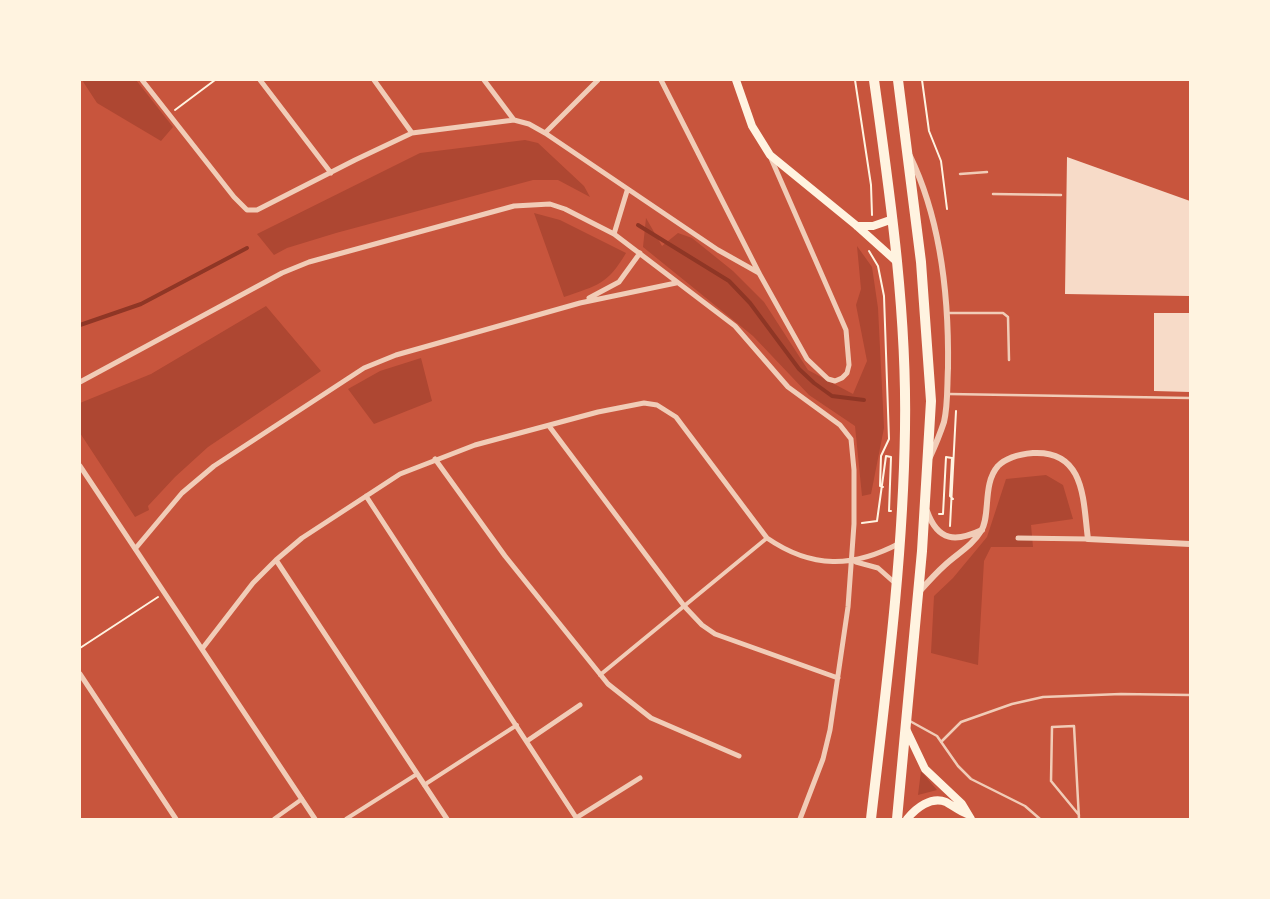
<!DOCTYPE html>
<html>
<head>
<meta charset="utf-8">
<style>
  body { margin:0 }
  #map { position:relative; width:1270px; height:899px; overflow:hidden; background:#c8553d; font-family:"Asap Condensed",sans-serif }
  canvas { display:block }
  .frame { position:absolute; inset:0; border:81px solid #fff3e0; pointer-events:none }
</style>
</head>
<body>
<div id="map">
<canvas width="1270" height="899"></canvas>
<div class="frame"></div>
</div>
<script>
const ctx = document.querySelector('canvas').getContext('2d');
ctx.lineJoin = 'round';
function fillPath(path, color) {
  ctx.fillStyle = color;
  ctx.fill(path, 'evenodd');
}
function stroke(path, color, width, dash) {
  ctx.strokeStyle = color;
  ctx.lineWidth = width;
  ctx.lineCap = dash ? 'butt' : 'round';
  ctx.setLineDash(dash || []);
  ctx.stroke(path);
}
fillPath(new Path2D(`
  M 82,80 L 136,80 L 173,127 L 161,141 L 97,103 Z
  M 525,140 L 538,143 L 584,186 L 590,197 L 558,180 L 533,180 L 336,233 L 287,248 L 274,255 L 257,234 L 420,153 Z
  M 534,213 L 560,220 L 626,253 C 607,285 598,285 564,297 Z
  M 646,218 L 662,246 L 678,233 L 692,238 L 733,271 L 764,302 L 808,370 L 853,394 L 867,361 L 856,305 L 861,289 L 857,246 L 872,267 L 878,308 L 884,428 L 871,494 L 862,496 L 855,426 L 809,395 L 753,336 L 643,247 Z
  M 266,306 L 321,371 L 208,447 L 175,477 L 148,506 L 149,510 L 135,517 L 80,433 L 80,403 L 151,374 Z
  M 421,358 L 432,401 L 374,424 L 348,389 L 380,371 Z
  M 1046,475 L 1063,485 L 1073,519 L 1031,525 L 1033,547 L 991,547 L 984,561 L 978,665 L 931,653 L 934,596 L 953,578 L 987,537 L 1006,479 Z
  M 921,771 L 937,790 L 918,795 Z`), '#ae4732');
stroke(new Path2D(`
  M 638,225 L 729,281 L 750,303 L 799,369 L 814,383 L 832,396 L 864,400
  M 80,325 L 141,304 L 247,248`), '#8f3625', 4);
fillPath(new Path2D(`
  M 1067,157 L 1190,201 L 1190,296 L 1065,294 Z
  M 1154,313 L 1190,313 L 1190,392 L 1154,391 Z`), '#f7dbc8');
stroke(new Path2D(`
  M 855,80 L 871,185 L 872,215
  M 922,80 L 929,131 L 941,161 L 947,209
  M 175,110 L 215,80
  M 869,251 L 878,266 L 884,296 L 889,439 L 881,456 L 880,486 L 883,487
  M 939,514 L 943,514 L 946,457 L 952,458 L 950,496 L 953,499
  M 862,523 L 877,521 L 886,456 L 891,457 L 889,511 L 891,511
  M 950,526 L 956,411
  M 80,648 L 158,597`), '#fff3e0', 2);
stroke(new Path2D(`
  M 960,174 L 987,172
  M 993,194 L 1061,195
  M 948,313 L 1003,313 L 1008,317 L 1009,360
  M 949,394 L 1190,398
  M 908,720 L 937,736 L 958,766 L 971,779 L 1025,806 L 1040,819
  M 941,742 L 961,722 L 1012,704 L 1043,697 L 1121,694 L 1190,695
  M 1079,815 L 1051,781 L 1052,727 L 1074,726 L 1079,819`), '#f1ccb7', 2.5);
stroke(new Path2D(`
  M 600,675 L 767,538
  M 424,785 L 517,725
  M 274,819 L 302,799
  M 346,819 L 417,774`), '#f1ccb7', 4);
stroke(new Path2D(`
  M 142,80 L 234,197 L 247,210 L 257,210 L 355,160 L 412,133 L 514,120 L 529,124 L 545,133 L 718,250 L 759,273
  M 260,80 L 331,173
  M 374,80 L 412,133
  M 484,80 L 514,120
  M 661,80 L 759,273 L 807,359 L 828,379 L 835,381 L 842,378 L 847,373 L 849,365 L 846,330 L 770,156
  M 545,133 L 598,80
  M 614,234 L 627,191
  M 589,298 L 619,282 L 640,253
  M 80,382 L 282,273 L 309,262 L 514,206 L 550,204 L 565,209 L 614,234 L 735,326 L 788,387 L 840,425 L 851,439 L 854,470 L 854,524 L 848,607 L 830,730 L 823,759 L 800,819
  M 549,426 L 685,607 L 702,625 L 715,634 L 838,678
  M 435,459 L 505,556 L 608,684 L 651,718 L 739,756
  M 80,466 L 315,819
  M 366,496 L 577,819
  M 1018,538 L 1088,539
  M 135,549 L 182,493 L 214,466 L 364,368 L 396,355 L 580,303 L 676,283
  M 276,560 L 447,819
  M 856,562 L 878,568 L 895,583
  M 202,649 L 253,583 L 276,560 L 302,538 L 400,474 L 475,445 L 598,412 L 644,403 L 657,405 L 676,417 L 767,538 C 812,569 853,568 900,543
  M 80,674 L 176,819
  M 527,741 L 580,705
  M 576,818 L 640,778`), '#f1ccb7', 5);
stroke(new Path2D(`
  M 910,156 C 941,220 949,297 948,368 C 947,386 948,405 944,422 C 940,434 935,446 930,457
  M 927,511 C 938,542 956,542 982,530
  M 919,592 C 927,583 936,573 945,565 C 958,553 972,546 981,531 C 991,516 982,484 998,466 C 1007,457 1021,454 1033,453 C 1086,450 1083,502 1088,539 L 1190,544`), '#f1ccb7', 6);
stroke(new Path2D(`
  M 736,80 L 752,126 L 770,155 L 857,226 L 896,261
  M 857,226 L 873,226 L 893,219
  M 906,729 L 925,769 L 962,804 L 971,819
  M 907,819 C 916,808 931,796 946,802 C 953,806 959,811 967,814`), '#fff3e0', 8);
stroke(new Path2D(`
  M 871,819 C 886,689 903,560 905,429 C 907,312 890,195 874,80
  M 897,819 L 922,551 L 931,401 L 921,262 L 898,80`), '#fff3e0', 10);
</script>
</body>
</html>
